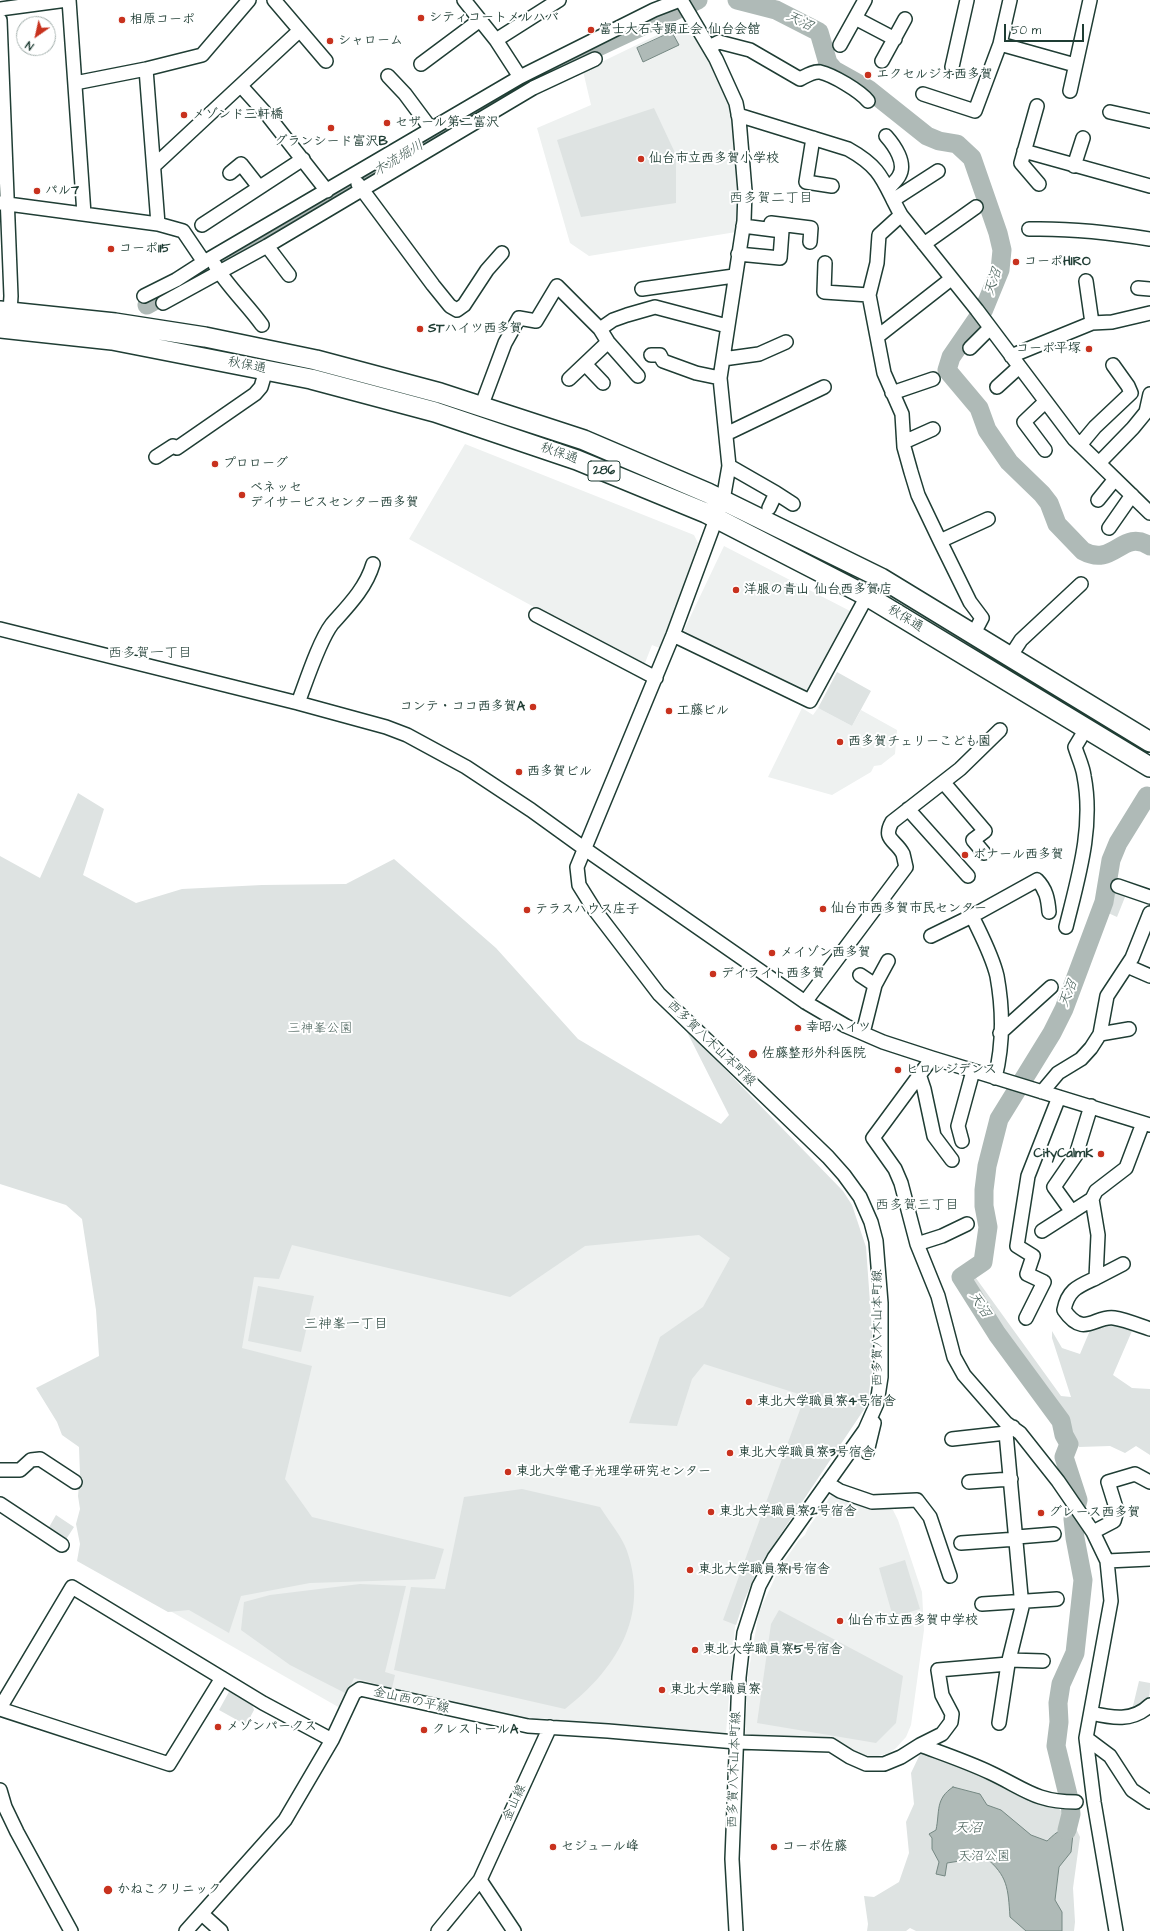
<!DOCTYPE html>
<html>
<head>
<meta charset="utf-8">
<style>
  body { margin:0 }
  #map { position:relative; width:1150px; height:1931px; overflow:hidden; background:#fff; font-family:"Architects Daughter",sans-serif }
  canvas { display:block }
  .north { position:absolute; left:16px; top:16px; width:40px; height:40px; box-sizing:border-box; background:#fff; border:1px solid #a5b1ae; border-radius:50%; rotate:214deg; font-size:11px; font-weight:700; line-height:16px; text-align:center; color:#1f3d34 }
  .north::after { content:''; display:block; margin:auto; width:14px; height:18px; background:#c8321e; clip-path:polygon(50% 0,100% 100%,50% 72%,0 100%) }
  .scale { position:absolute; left:1004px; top:24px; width:80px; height:18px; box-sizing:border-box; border:2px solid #1f3d34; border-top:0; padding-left:5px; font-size:12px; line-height:14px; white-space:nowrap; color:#1f3d34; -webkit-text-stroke:3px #fff; paint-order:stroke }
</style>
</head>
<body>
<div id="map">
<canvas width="1150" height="1931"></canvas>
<div class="north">N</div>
<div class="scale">50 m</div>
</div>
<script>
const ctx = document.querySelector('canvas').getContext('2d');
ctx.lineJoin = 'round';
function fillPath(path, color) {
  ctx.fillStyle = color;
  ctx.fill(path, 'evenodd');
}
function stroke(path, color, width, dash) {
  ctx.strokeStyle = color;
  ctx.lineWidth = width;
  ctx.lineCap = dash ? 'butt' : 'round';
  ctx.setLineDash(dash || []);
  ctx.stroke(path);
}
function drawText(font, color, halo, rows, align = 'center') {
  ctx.font = font + ' "Architects Daughter","Klee One",sans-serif';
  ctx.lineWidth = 4;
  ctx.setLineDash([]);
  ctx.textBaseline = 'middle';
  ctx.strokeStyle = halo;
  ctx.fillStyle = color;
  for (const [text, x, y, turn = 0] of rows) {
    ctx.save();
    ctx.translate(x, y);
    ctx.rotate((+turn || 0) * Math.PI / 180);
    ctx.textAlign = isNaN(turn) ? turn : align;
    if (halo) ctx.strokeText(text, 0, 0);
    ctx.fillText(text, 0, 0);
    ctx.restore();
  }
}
fillPath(new Path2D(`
  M 686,21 L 711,63 L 730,105 L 739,189 L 736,232 L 589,256 L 570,243 L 537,128 L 591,105 L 583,71 Z
  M 465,444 L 694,535 L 698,543 L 662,649 L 652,645 L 645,663 L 637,663 L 409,539 Z
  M 724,546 L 852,612 L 811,689 L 803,693 L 689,638 L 684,630 Z
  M 802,708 L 813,715 L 818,708 L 852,726 L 861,710 L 897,730 L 895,754 L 881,765 L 874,766 L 871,772 L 832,795 L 768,777 Z
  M 702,1221 L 868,1308 L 750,1579 L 735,1626 L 726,1733 L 603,1725 L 541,1718 L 529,1721 L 352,1688 L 343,1699 L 340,1708 L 165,1608 L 256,1232 Z
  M 835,1490 L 893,1510 L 898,1520 L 922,1592 L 924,1630 L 911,1725 L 906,1737 L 896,1748 L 889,1753 L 878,1756 L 867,1756 L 745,1737 L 748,1675 L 759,1612 L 780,1567 L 799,1540 L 805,1535 L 808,1528 Z`), '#eef1f0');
fillPath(new Path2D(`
  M 654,108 L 676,155 L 676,203 L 581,217 L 557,140 Z
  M 837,672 L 871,691 L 852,726 L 818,708 Z
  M 78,793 L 104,809 L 83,875 L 136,903 L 182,889 L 262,885 L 346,884 L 394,859 L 496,948 L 578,1039 L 721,1124 L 729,1115 L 685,1028 L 843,1191 L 852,1205 L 866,1247 L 874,1358 L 867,1405 L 758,1568 L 744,1601 L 736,1625 L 723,1620 L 805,1396 L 704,1364 L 692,1379 L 677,1426 L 629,1423 L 660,1337 L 703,1307 L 730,1258 L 699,1235 L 585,1246 L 510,1297 L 292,1245 L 279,1279 L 254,1277 L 242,1348 L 312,1366 L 285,1479 L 312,1517 L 444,1549 L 435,1579 L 310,1583 L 241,1596 L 229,1633 L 189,1610 L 168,1612 L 77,1561 L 80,1544 L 76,1524 L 80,1509 L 78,1496 L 80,1475 L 79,1447 L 62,1435 L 57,1422 L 36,1388 L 99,1356 L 96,1310 L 82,1219 L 66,1205 L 0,1184 L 0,856 L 40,878 Z
  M 1114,888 L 1127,892 L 1117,917 L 1106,912 Z
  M 973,1274 L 1061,1396 L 1071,1397 L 1052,1338 L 1052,1331 L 1062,1348 L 1080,1354 L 1091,1328 L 1112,1324 L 1132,1331 L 1113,1375 L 1132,1388 L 1150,1389 L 1150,1455 L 1136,1446 L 1125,1453 L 1110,1446 L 1079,1447 L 966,1279 Z
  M 258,1286 L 314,1296 L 301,1352 L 248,1341 Z
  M 522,1489 L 600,1507 C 608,1520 623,1538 627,1551 C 650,1617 615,1670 565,1709 L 394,1670 L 411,1587 L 445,1589 L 464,1497 Z
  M 56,1515 L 74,1527 L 65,1541 L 48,1529 Z
  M 905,1560 L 920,1609 L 893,1617 L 879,1568 Z
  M 360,1584 L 406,1586 L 385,1672 L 395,1675 L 392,1688 L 354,1678 L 347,1694 L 290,1665 L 241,1630 L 244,1602 L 270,1595 Z
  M 779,1610 L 903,1676 L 896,1723 L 876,1743 L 757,1723 L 771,1624 Z
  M 1139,1681 L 1150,1683 C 1150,1702 1149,1701 1132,1710 Z
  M 230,1690 L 251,1701 L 254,1710 L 246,1725 L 219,1710 Z
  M 922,1750 L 1058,1808 L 1073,1822 L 1080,1837 L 1073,1888 L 1075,1922 L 1074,1931 L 916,1931 L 910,1928 L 906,1931 L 867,1931 L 868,1924 L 864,1896 L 874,1897 L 899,1882 L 909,1853 L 906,1822 L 914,1804 L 911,1773 Z`), '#dee3e2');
const water = new Path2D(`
  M 672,32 L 679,45 L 643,62 L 637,48 Z
  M 953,1787 L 980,1794 L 987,1805 L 1001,1810 L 1031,1835 L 1047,1841 C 1056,1833 1061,1826 1073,1834 L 1071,1852 L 1059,1867 L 1055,1900 L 1062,1912 L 1062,1931 L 1026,1931 L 1010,1917 C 1008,1888 1008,1876 985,1857 L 947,1863 L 945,1876 L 936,1874 L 939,1862 L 932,1849 L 932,1838 L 929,1834 L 936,1830 C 940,1811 935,1799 953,1787 Z`);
fillPath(water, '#afbab7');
stroke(water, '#758883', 1);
stroke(new Path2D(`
  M 737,0 L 776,10 L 819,32 L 828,63 L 834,70 L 868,89 L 927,136 L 939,141 L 957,144 L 972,158 L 998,233 L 1002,250 L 1000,270 L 984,309 L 951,357 L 947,370 L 979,408 L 987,430 L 1009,462 L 1042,494 L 1049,503 L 1057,524 L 1083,551 C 1114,568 1122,528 1150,546
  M 208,271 L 513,91 L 579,56 L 698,0
  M 147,305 L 181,286
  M 1067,1830 L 1071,1814 L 1070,1803 L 1056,1746 L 1059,1722 L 1058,1703 L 1061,1684 L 1075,1653 L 1083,1580 L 1075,1538 L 1073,1519 L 1078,1500 L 1064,1457 L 1069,1444 L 1064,1435 L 1061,1421 L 997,1334 L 961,1277 L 983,1262 L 988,1227 L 984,1206 L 984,1190 L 987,1166 L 999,1119 L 1052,1033 L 1064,1009 L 1104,902 L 1111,860 L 1118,843 L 1147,796`), '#afbab7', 19);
const minor = new Path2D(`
  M 69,0 L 84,214
  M 274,0 L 326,61
  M 464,0 L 496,40 L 520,77
  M 681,0 L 716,59 L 736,103 L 739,119 L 745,191 L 744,221 L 720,378 L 729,466 L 723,500 L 673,635 L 577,867 L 579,885 L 594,909 L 659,994 L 828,1157 L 844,1175 L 860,1197 L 871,1222 L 876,1241 L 881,1303 L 881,1377 L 877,1403 L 865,1430 L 774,1558 L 759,1586 L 744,1633 L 739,1677 L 732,1859 L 736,1931
  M 0,9 L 67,0
  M 855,18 L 895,39
  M 0,20 L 11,296 L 10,312 L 6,320
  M 496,40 L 559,0
  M 1000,44 L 1075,65
  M 840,45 L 865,0
  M 709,47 L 719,42 L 750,50 L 800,79 C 806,76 813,71 820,72 C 833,75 860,91 868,101
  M 882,61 L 905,19
  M 421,64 L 480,20
  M 952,67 L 967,0
  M 146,69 L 158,224
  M 388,76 L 405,94 L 431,129
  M 75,83 L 146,69 L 202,55 L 249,0
  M 241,86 L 269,117 L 327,191
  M 1070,91 L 1090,0
  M 923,94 L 975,111 L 1000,44 L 1010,0
  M 1037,106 L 1021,163 L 1039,184
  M 1110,112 L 1150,121
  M 738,115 L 848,149 C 884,169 883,183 901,215 L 977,310 L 1074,439 L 1150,513
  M 886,136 C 894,145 907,163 899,176 C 897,180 892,184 889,188
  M 813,138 L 806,182 L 832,186
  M 1024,151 L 1150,186
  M 155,165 L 299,31
  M 1074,166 L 1083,138
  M 230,173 L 241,164 L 259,187
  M 358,184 L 433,285 L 450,306 L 457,310 L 464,305 L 487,270 L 502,253
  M 893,200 L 938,171
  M 0,203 L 158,224 L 183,231 L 204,262
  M 901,215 L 879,235 L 877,263 L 869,295 L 884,373 L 902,414 L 904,447 L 911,472 L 918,495 L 940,541 L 970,602 L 982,618 L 973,635
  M 771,223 L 811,228 L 810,242
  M 202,225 L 303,159
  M 1029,229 C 1072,228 1108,232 1150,239
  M 924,244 L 976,207
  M 267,246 L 289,275
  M 738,254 L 780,258 L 782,231 L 743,226
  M 825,263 L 824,292 L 869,295
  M 215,265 C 227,286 248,305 262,325
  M 1086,281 L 1092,323
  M 1138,288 L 1150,289
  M 642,289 L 734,276
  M 144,296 L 176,280 L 204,262 L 520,77 L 654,10 L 680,0
  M 163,303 L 267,246 L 533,88 L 595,59
  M 600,329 L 613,320 L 627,315 L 655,307 L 727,326
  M 877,337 L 951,279
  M 970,348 L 990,328
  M 651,355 L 660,355 L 663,361 L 696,373 L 720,378
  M 1011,356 L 1092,323 L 1112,322 L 1150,313
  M 723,359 L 759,354 L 786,342
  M 585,364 L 603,383
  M 569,379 L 608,342
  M 997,387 L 1019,367
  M 892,393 L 933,379
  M 481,407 L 505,343 L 519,318 L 536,321 L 557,286 L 600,329 L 608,342 L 638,376
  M 726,434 L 824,387
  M 904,442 L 933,429
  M 1080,445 L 1095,427 L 1131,393 L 1128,386 L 1113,365
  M 1045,450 L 1024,422 L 1045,402
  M 156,457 L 173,446 L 177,448 L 255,394 L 261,387 L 266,370
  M 1099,463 L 1133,428 L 1146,412 L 1150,394
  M 729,466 L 776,493 L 769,508
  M 776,493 L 793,504
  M 1098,500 L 1115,479
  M 1109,528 L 1132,495
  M 940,541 L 988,519
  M 536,615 L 656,678
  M 0,629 L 298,703 L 386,727 L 407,735 L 466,767 L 531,810 L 585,849 L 805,1002 L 846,1026 L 883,1042 L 932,1058 L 1150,1125
  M 673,635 L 810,701 L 867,596
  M 1010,657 L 1021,640 L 1081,584
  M 298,703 C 306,682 319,641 332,624 C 348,606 366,588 373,564
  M 944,783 L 985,831 L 973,840 L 984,853
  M 908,809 L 968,876
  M 1118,886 L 1150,897
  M 1066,927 C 1078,878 1094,827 1084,776 C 1083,767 1078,757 1075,747 L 1087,727
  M 931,936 L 972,916
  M 1127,966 L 1150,976
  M 860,975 L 875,985
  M 805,1002 L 906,867 C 905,863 904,858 903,854 C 896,840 882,840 892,822 L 960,769 L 1000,730
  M 863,1033 L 875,985 L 888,961
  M 1000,1033 L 1051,987
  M 1100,1034 L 1129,1029
  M 932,1058 L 873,1138 L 895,1169 L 901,1183 L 917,1244 L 938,1296 L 954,1357 L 964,1375 L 1006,1423 L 1020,1433 L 1058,1481 L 1093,1532 L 1107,1561 L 1111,1601 L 1086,1738 L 1094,1802 L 1116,1931
  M 920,1077 L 924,1089 L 934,1136 L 952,1160
  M 995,1078 C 1003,1046 1003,1009 997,976 C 992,955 981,935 972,916 L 1037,880 C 1046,889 1048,899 1049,912
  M 1042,1092 L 1058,1073 L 1081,1059 L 1091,1048 L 1100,1034 L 1107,996 L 1132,958 L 1150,913
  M 1143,1123 L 1126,1168 L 1096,1191 L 1092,1199 L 1098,1235 L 1096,1278 C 1079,1286 1068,1289 1064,1310 C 1084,1339 1095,1315 1114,1318 C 1126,1320 1138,1325 1150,1329
  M 962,1141 L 958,1126 L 973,1071
  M 1072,1212 L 1054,1187 L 1076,1155 L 1091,1106
  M 1042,1231 L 1092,1199
  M 917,1244 L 942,1236 L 967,1224
  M 1096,1278 L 1123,1264
  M 1026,1318 L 1044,1282 L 1027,1274 L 1033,1256 L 1017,1246 L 1028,1176 L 1059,1097
  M 952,1439 L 1006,1433
  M 867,1452 L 874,1423 L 873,1422
  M 1,1470 L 20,1470 L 31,1460 L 40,1459 L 75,1482
  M 969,1482 L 1011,1479
  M 827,1483 L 840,1491 L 872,1502 L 917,1500 L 930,1517 L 950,1576
  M 0,1504 L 62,1545
  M 1093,1532 L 1114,1521 L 1117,1511 L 1108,1482 L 1135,1474 L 1150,1482
  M 1017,1537 L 1054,1534
  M 961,1543 L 1017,1539
  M 1107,1561 L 1150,1559
  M 982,1604 L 1057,1599
  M 1009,1660 L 1043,1661
  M 0,1708 L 72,1587 L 263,1703 L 332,1740
  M 0,1709 L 169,1764 L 222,1678
  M 1091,1713 C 1112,1718 1133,1722 1150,1705
  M 999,1723 L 1008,1664 L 1022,1607 L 1006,1433 L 1013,1427
  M 1086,1738 L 1110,1756 L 1132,1790 L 1150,1802
  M 920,1745 L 942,1734 L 951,1722 L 952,1714 L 942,1695 L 938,1670 L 1008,1664
  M 0,1790 L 5,1807 L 17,1832 L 71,1931
  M 480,1880 L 550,1727
  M 202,1914 L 221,1931
  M 186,1931 L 285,1820 L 332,1740 L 354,1693 L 360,1689 L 528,1726 L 608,1731 L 736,1742 L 831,1745 L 850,1757 L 866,1764 L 884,1764 L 901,1757 L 920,1745 C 944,1754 968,1762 991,1773 C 1025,1789 1036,1802 1076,1802
  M 438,1931 L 480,1880 L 514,1931`);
const highway = new Path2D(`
  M 0,311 L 115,323 L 205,337 L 316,360 L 440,393 L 584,440 L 708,493 L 881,578 L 1150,742
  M 0,328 L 112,340 L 311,379 L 435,412 L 577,460 L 706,513 L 867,596 L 1150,767`);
stroke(minor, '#1f3d34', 16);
stroke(highway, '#1f3d34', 22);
stroke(minor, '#fff', 13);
stroke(highway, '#fff', 19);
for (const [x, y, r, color] of [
  [421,18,4,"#c8321e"],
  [122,20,4,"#c8321e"],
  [591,30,4,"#c8321e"],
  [330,41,4,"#c8321e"],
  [868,75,4,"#c8321e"],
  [184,115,4,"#c8321e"],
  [387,123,4,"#c8321e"],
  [331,128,4,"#c8321e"],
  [641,159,4,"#c8321e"],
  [37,191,4,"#c8321e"],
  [111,249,4,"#c8321e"],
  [1016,262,4,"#c8321e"],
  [420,329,4,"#c8321e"],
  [1089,349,4,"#c8321e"],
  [215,464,4,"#c8321e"],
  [242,495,4,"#c8321e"],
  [736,590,4,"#c8321e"],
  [533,707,4,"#c8321e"],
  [669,711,4,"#c8321e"],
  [840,742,4,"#c8321e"],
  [519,772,4,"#c8321e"],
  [965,855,4,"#c8321e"],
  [823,909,4,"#c8321e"],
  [527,910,4,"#c8321e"],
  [772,953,4,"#c8321e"],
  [713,974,4,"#c8321e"],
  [798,1028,4,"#c8321e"],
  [753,1054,5,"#c8321e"],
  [898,1070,4,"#c8321e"],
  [1101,1154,4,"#c8321e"],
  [749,1402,4,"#c8321e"],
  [730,1453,4,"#c8321e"],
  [508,1472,4,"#c8321e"],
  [711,1512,4,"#c8321e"],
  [1041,1513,4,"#c8321e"],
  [690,1570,4,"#c8321e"],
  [840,1621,4,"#c8321e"],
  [695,1650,4,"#c8321e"],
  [662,1690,4,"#c8321e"],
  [218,1727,4,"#c8321e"],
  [424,1730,4,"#c8321e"],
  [553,1847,4,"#c8321e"],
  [774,1847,4,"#c8321e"],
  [108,1890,5,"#c8321e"]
]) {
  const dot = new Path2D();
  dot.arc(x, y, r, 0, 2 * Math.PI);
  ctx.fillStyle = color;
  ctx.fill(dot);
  stroke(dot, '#fff', 1.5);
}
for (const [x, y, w] of [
  [604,471,32]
]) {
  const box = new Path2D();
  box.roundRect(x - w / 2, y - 10, w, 20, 3);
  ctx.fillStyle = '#fff';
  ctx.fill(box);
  stroke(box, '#1f3d34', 1);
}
drawText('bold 12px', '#1f3d34', null, [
  ["286",604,471]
]);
drawText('bold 13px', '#1f3d34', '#fff', [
  ["シティコートメルハバ",429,18],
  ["相原コーポ",130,20],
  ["富士大石寺顕正会 仙台会舘",599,30],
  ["シャローム",338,41],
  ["エクセルジオ西多賀",876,75],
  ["メゾンド三軒橋",192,115],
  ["セザール第二富沢",395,123],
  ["グランシード富沢B",331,142,"center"],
  ["仙台市立西多賀小学校",649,159],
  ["パル7",45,191],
  ["コーポ115",119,249],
  ["コーポHIRO",1024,262],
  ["STハイツ西多賀",428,329],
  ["コーポ平塚",1081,349,"right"],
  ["プロローグ",223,464],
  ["ベネッセ",250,488],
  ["デイサービスセンター西多賀",250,503],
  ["洋服の青山 仙台西多賀店",744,590],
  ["コンテ・ココ西多賀A",525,707,"right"],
  ["工藤ビル",677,711],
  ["西多賀チェリーこども園",848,742],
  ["西多賀ビル",527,772],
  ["ボナール西多賀",973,855],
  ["仙台市西多賀市民センター",831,909],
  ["テラスハウス庄子",535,910],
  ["メイゾン西多賀",780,953],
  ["デイライト西多賀",721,974],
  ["幸昭ハイツ",806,1028],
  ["佐藤整形外科医院",762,1054],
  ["ヒロレジデンス",906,1070],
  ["CityCalmK",1093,1154,"right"],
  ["東北大学職員寮4号宿舎",757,1402],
  ["東北大学職員寮3号宿舎",738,1453],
  ["東北大学電子光理学研究センター",516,1472],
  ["東北大学職員寮2号宿舎",719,1512],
  ["グレース西多賀",1049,1513],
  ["東北大学職員寮1号宿舎",698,1570],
  ["仙台市立西多賀中学校",848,1621],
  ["東北大学職員寮5号宿舎",703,1650],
  ["東北大学職員寮",670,1690],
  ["メゾンパークス",226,1727],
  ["クレストールA",432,1730],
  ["セジュール峰",561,1847],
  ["コーポ佐藤",782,1847],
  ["かねこクリニック",117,1890]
], 'left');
drawText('13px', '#1f3d34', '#fff', [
  ["秋保通",247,366,11],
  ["秋保通",559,454,19],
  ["秋保通",905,619,31],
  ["西多賀八木山本町線",711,1044,44],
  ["西多賀八木山本町線",878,1328,-90],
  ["金山西の平線",411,1701,13],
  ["西多賀八木山本町線",735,1770,-88],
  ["金山線",515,1803,-66]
]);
drawText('13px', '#455e57', '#fff', [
  ["三神峯公園",320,1029],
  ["天沼公園",984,1857]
]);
drawText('italic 14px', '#4a625b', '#fff', [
  ["天沼",799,22,27],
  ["木流堀川",399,159,-31],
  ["天沼",994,282,-71],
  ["天沼",1069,994,-68],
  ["天沼",979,1305,58],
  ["天沼",968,1829]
]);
drawText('14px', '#1f3d34', '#fff', [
  ["西多賀二丁目",771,199],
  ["西多賀一丁目",150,654],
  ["西多賀三丁目",917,1206],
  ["三神峯一丁目",346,1325]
]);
</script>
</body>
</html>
